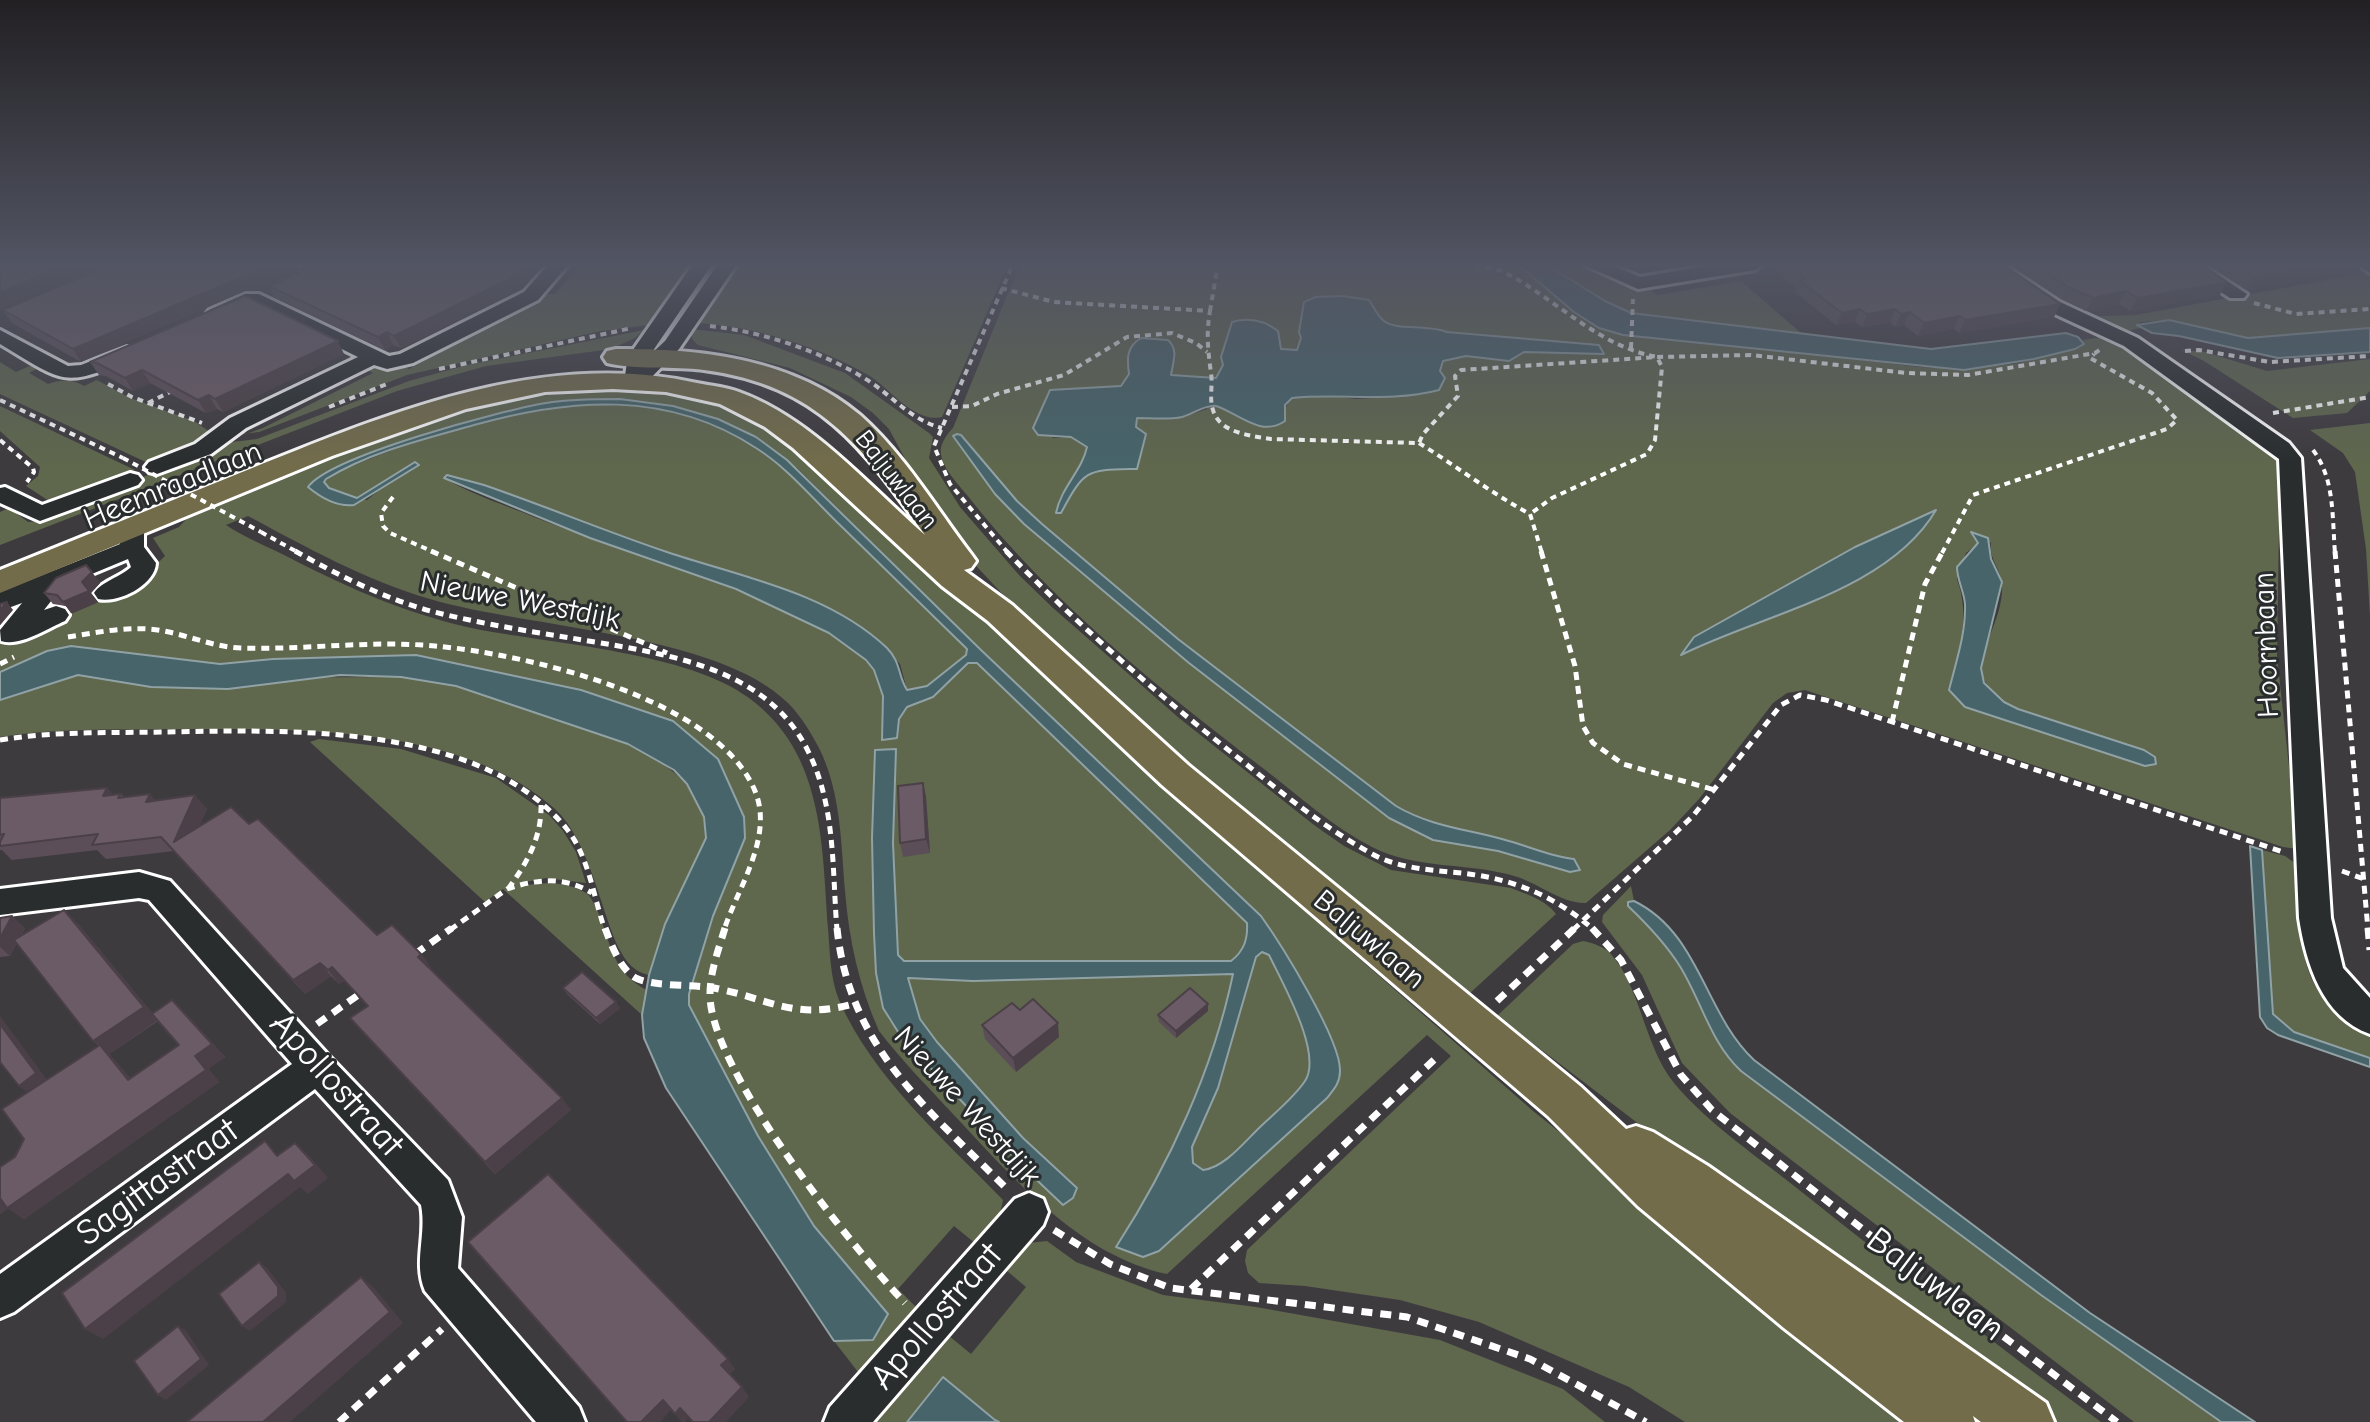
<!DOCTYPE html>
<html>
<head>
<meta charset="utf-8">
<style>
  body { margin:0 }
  canvas { display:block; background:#3e3b3f }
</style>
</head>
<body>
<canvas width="2370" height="1422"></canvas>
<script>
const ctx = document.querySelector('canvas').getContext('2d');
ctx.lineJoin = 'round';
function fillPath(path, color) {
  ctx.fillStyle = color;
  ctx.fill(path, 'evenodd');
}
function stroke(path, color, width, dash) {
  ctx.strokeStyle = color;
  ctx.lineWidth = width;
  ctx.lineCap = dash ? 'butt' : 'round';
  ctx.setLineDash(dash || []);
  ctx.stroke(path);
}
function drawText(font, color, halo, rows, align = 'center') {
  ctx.font = font + ' "Comic Neue",sans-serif';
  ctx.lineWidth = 6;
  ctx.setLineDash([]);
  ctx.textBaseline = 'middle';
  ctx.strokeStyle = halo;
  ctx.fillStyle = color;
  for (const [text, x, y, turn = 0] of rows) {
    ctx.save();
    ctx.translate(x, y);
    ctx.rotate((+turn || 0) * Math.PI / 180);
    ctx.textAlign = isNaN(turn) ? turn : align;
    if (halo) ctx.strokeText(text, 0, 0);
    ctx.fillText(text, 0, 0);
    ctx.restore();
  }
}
fillPath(new Path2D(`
  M 581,264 L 694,264 L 649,325 L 601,331 L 407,375 L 259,432 L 234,435 L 239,431 L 246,434 L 263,428 L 373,373 L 364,368 L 402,366 L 409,369 L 535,302 L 542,294 L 555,294 Z
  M 741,264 L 1008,264 L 942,417 C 915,423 891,390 870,376 C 821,347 751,325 694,323 L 731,269 Z
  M 1020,264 L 1502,264 L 1521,267 L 1574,312 L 1599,328 L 1919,367 C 1974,370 2034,367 2084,343 L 2083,340 L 2108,336 L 2131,348 L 2275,454 L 2280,462 L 2277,657 L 2298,849 L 2283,847 L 1805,690 L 1787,693 L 1773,703 L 1699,799 L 1670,830 L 1586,903 C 1562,904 1537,882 1514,876 C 1467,862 1417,870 1372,847 C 1333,827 1299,796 1264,769 C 1158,688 1050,601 967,495 C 958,484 943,469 941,454 C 939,445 947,434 953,428 ZM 1342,296 L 1369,300 C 1373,306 1378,317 1384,321 C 1397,331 1427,324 1447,332 L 1599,345 L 1603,354 L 1524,352 L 1498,360 L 1466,356 L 1443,361 L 1426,394 L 1357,399 L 1319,395 L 1291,398 L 1283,413 L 1229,412 L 1218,406 L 1208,406 L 1207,409 L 1183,417 L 1137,418 L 1135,428 L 1144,432 L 1137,469 C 1086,470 1086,466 1061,513 L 1056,513 C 1059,487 1082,471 1087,447 L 1071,437 L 1052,438 L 1125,383 C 1132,369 1125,356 1135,342 L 1176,357 L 1170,375 L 1216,378 L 1223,365 L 1232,322 L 1257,320 L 1278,331 L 1281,349 L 1297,350 L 1316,297 ZM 961,435 L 1017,501 L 1042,524 L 1178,639 L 1396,806 C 1430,826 1465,829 1502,839 C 1526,845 1551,857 1574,859 L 1570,872 L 1498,851 L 1433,840 L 1389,818 L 1166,644 L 1024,524 L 995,494 L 954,437 ZM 1935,511 L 1871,573 L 1775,617 L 1721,635 L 1683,653 L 1695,637 ZM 1971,534 L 1991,543 C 1989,560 2001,569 2002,584 C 2005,635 1946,675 2018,709 L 2144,750 L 2145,766 L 1965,707 L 1949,690 C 1959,651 1971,618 1957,579 L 1966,553 L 1979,543 Z
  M 1545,264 L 1572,264 L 1636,290 L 1649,288 L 1657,295 L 1741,281 L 1801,333 L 1631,313 L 1605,301 Z
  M 2370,272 L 2370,328 L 2248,338 L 2169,320 L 2139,322 L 2140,328 L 2128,331 L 2099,316 L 2136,315 Z
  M 691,329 L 744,335 L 845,373 L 929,433 L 933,437 L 929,458 L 960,507 L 1019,575 L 1053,608 L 1179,718 L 1314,825 L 1344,846 L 1391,870 L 1511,888 C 1526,894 1546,900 1556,914 L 1469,994 L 1217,792 L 1021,614 L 966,555 L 922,490 L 889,429 L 873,413 L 851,397 L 790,368 L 698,345 L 692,339 Z
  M 644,330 L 635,338 L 611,349 L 486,366 L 397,391 L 0,545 L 0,512 L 9,508 L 28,522 L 39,521 L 224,443 L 257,439 L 409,381 L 467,365 Z
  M 2182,350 L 2205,352 L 2267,371 L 2370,359 L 2370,391 L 2347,413 L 2293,418 L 2204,361 Z
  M 0,362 L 16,372 L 32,365 L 38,368 L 29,373 L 48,384 C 62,379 72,379 84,386 L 97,380 L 130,398 L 194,421 L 210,432 L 197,445 L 148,463 L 0,394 Z
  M 621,389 L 691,398 L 728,407 L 763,422 L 934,570 L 1247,860 L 1533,1111 L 1923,1422 L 1685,1422 L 1629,1387 L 1479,1322 L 1400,1300 L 1305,1286 L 1259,1283 L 1248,1273 L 1245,1261 L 1247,1250 L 1451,1056 L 1427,1035 L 1167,1274 C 1080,1256 1011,1176 953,1114 C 928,1087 902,1061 879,1031 C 859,986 849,940 845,891 C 841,843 841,792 819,748 C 811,733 801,716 788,703 C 717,633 527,628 430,599 C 367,581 306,547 248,516 L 226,525 C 245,538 269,547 290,558 C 352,590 412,616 481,630 C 556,644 689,653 749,698 C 824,753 822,844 828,928 C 830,952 830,978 839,1000 C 873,1078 944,1139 1003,1200 L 996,1233 L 981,1248 L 954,1226 L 898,1289 L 924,1315 L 865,1381 L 834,1341 L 873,1340 L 887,1314 L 814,1226 L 758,1136 L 689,1005 L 689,994 L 713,916 L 745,838 L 744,817 L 718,759 L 416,655 L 0,672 L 0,644 L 132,588 L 165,556 L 153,538 L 179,527 L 192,513 L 305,466 L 453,413 L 537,396 ZM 620,399 L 673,406 L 718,419 L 756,437 L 798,469 L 981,650 L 1261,916 C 1281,944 1341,1040 1340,1071 C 1340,1083 1334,1089 1327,1098 L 1159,1251 L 1143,1257 L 1117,1246 C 1170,1163 1211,1070 1234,974 L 973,981 L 908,978 L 920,1019 L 937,1042 L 1023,1138 L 1077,1188 L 989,1132 L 889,1020 L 874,933 L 872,838 L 875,751 L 896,749 L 893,843 L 898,955 L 904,961 L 1232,961 C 1244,951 1248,940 1247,923 L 976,663 L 968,663 L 933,697 L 907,707 L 899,719 L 897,738 L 882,739 C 884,715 887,689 872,668 C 853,641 815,624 786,611 C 704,574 617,549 534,517 C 505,505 476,496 449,481 L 484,485 L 665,551 L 753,579 L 870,634 L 900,664 L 907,690 L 927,686 L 966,655 L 967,649 C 924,607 880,564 837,522 C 811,497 787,468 757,448 C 628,362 463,419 333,474 L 324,482 L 329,488 L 357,498 L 415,463 L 418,466 L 394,478 L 367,500 L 318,495 L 308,487 C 340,453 496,411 546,403 C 570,399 595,399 620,399 Z
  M 0,406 L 135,470 L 58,502 L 49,501 L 26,486 L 38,476 L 40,467 L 0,431 Z
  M 2370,423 L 2370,616 L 2366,549 L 2355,472 L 2343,453 L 2310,430 Z
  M 78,675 L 110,678 L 401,677 L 456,686 L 628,744 C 663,761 711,791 706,838 C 703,867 678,896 666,922 C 659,939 655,958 649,975 C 632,971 626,961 618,947 C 599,904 589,841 555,809 C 461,723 290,729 170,729 C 113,730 56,728 0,737 L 0,700 Z
  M 319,739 L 401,749 L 496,778 L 549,815 L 563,831 L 576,852 L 586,883 L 546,878 L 520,883 L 522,886 C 544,881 569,882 588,894 C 612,928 604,968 647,990 L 642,1015 L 503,889 L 485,902 L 310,742 Z
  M 2262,850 L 2285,856 L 2299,866 C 2304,949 2290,987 2370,1036 L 2370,1058 L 2294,1032 L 2273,1014 Z
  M 1631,886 L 1634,901 L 1628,902 L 1628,906 C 1648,925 1667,945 1681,969 C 1702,1003 1711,1043 1741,1071 L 2041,1295 L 2221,1422 L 2134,1422 L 1730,1113 L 1682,1063 L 1642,975 L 1602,922 L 1603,915 Z
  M 1583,941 C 1593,943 1602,946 1610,953 C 1641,987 1644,1046 1674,1083 C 1710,1126 1760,1158 1803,1193 C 1901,1271 2000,1348 2101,1422 L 2042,1422 L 1824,1265 L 1497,1016 L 1573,944 Z
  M 1262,952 L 1269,955 C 1283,984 1323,1053 1305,1081 C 1293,1099 1272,1115 1257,1130 C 1243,1144 1223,1167 1203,1170 L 1193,1163 L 1192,1147 L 1256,957 Z
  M 1047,1241 L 1076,1262 L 1163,1295 L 1256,1307 L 1440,1340 L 1563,1389 L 1605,1422 L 999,1422 L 943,1377 L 907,1422 L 864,1422 L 943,1331 L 971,1354 L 1026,1287 L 1000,1265 L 1018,1244 Z`), '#5f674d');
const water = new Path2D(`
  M 1502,264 L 1545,264 L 1605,301 L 1631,313 L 1931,349 L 2066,333 L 2078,337 L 2084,344 L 2075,349 L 2034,359 L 1964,370 L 1623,335 L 1599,328 L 1574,312 L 1521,267 Z
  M 1342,296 L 1369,300 C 1373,306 1378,317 1384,321 C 1397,331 1427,324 1447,332 L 1599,345 L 1604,354 L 1524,352 L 1509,361 L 1466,356 L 1443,361 L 1440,371 L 1445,378 L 1439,390 C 1390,403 1341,393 1292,398 L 1285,405 L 1285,421 C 1261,438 1238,413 1216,406 C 1207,404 1192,414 1182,417 C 1168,420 1151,418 1137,418 L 1136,427 L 1146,434 L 1137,469 C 1087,470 1085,468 1061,513 L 1056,513 C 1061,487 1082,471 1087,447 L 1071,437 L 1038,435 L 1033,428 L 1050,390 L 1121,386 L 1129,374 C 1127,359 1126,347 1141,338 L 1168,340 C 1179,350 1173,362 1171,375 L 1216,378 L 1223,365 L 1221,357 L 1232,322 C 1249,317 1264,320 1278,331 L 1281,349 L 1297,350 L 1301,338 L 1299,332 L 1304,302 L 1316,297 Z
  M 2169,320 L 2248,338 L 2370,328 L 2370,352 L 2278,358 L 2179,336 L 2152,333 L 2137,325 Z
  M 620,399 L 673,406 L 718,419 L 756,437 L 787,460 L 981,650 L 1261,916 C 1281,944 1341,1040 1340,1071 C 1340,1083 1334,1089 1327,1098 L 1159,1251 L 1143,1257 L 1116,1247 C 1169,1165 1213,1070 1233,974 L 973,981 L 908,978 L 920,1019 L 937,1042 L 1023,1138 L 1077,1188 L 1073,1198 L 1063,1205 L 1023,1167 L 900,1035 L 883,1008 L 876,973 L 874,933 L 872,838 L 875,750 L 896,749 L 893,843 L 898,955 L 904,961 L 1231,961 C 1244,951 1248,939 1247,923 L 977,663 L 968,663 L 933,697 L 907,707 L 899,719 L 897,738 L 882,740 L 883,696 L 874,670 L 866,660 L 829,633 L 736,589 L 590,538 L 444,478 L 447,475 L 484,485 C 545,506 605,531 667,552 C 741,577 828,592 887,648 C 901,662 898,676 907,690 L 927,686 L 966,655 L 967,649 C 925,608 883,567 841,526 C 813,499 788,468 756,448 C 668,390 570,398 474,425 C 424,439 370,452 326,479 L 324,482 L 329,488 L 357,498 L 415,462 L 419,465 L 354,505 C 337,507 320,497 308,487 C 330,456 503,410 546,403 C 570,399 595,399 620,399 ZM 1262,952 L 1269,955 C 1283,984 1323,1054 1305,1081 C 1293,1099 1272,1115 1257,1130 C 1243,1144 1223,1168 1203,1170 L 1193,1163 L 1192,1147 L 1218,1088 L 1256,957 Z
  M 957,434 L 961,435 L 1017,501 L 1042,524 L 1178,639 L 1396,806 C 1430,826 1465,829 1502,839 C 1526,845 1551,857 1574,859 L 1580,870 L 1570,872 L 1498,851 L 1433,840 L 1389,818 L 1189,663 L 1024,524 L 995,494 L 953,436 Z
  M 1936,510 C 1888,592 1760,615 1681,655 L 1694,637 L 1855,547 Z
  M 1971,532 L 1988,538 L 1991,559 L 2002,582 L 1981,668 L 1984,683 L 2004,702 L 2018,709 L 2144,750 L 2155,757 L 2156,764 L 2145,766 L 1965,707 L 1949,690 C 1956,662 1966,633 1965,604 C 1964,591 1957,580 1957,567 L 1978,543 Z
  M 71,646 L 220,664 L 273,659 L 416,655 L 581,690 L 673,721 L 718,759 L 744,817 L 745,838 L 713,916 L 689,994 L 689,1005 L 758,1136 L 814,1226 L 888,1314 L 873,1340 L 834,1341 L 666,1088 L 644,1038 L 642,1015 L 649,975 L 665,924 L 706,838 L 704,817 L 687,784 L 674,770 L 628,744 L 456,686 L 401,677 L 340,675 L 228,689 L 151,687 L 78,675 L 0,700 L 0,672 L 47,651 Z
  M 2250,846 L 2262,850 L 2273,1014 L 2294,1032 L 2370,1058 L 2370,1067 L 2278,1035 L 2267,1028 L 2260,1017 Z
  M 1634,901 C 1700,933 1704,1013 1754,1060 L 2090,1313 L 2255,1422 L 2221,1422 L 2217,1419 L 2041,1295 L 1741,1071 C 1711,1043 1702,1003 1681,968 C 1667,945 1648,925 1628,906 L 1628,902 Z
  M 943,1377 L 995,1420 L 999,1422 L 907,1422 Z`);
fillPath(water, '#466469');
stroke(water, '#90a2a5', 2);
const minor = new Path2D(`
  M 549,264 L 569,264 L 538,300 L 413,363 L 387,369 L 374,365 L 246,428 L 211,454 L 157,474 L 149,472 L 145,467 L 149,462 L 195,444 L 230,418 L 358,357 L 252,305 L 216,320 L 206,314 L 209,310 L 245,294 L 259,294 L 389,356 L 400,354 L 524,292 Z
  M 693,264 L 712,264 L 650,355 L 665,341 L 718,264 L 737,264 L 679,349 L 643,386 L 627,386 L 624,381 L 628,357 Z
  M 1582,264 L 1609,264 L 1640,277 L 1717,264 L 1764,264 L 1755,270 L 1638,289 Z
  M 1981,264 L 2003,264 L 2060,302 L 2138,338 L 2289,443 L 2301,458 L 2331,918 L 2343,968 L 2370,998 L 2370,1034 C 2322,1017 2306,963 2299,918 L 2279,459 L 2124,346 L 2046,310 Z
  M 2178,264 L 2201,264 L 2247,294 L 2244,298 L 2230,298 Z
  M 2357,264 L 2370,264 L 2370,273 Z
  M 0,330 L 68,366 L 81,365 L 127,347 L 137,353 L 134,357 C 63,390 64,382 0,344 Z
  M 130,473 L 138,475 L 142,480 L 138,485 L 40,521 L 0,503 L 0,488 L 5,487 L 42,505 Z
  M 132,522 L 141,525 L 144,530 L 144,547 L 156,563 C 155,585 118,604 98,599 L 94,593 C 102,581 121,577 131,567 L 128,559 L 63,586 L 44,610 L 56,606 L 65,609 L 69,615 L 65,621 C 46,629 20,647 1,641 L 0,630 L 22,603 L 0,611 L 0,592 L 120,544 L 120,530 L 123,525 Z
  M 139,872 L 170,881 L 329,1056 L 448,1180 L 462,1217 L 458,1268 L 579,1407 L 585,1422 L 536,1422 L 425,1291 C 413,1262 427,1235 421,1205 L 315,1089 L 14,1312 L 0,1318 L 0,1274 L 292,1064 L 149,900 L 139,898 L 0,915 L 0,889 Z
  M 1029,1193 L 1043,1199 L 1048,1212 L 1043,1225 L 873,1422 L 824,1422 L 830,1407 L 1015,1199 Z`);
const major = new Path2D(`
  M 616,349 C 699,348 794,359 860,415 C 904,454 936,508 971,554 L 976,561 L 971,568 L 964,570 L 1012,605 L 1188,765 L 1580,1086 L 1626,1129 L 1636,1126 L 1653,1132 L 1708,1166 L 2046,1403 L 2054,1422 L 1981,1422 L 1973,1416 L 1975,1422 L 1904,1422 L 1784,1328 L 1638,1206 L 1548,1116 L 1162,785 L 988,621 L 942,586 L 793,448 L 765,427 L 720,404 L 666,392 L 613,389 L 545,392 L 466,409 L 332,456 L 0,593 L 0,570 C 77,539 153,508 230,477 C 377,418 537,347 697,383 C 711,386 726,387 739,392 C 811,418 868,485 925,535 C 863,447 818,385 704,370 C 673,366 636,370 607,363 L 603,357 L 607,351 Z`);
stroke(minor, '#fff', 6);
stroke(major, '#fff', 6);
stroke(new Path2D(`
  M 296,264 L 312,272
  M 1464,264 C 1478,266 1493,266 1506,273 C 1557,300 1598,346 1657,357 L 1662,367 L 1655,440 L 1647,454 L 1552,498 L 1530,514
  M 1001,288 L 1054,302 L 1210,311 C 1206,334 1208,350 1211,373 C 1213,385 1209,398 1213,410 C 1219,433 1252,436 1271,439 L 1419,443 L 1423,434 L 1458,396 L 1455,376 L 1461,370 L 1657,357 L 1751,355 L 1907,373 L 1968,375 L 2095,353 L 2101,349
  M 2254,303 L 2296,314 L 2370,309
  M 1210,311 L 1218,264
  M 710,326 C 763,332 818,350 864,378 C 891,394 910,420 942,428
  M 1631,348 L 1633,299
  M 2185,351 L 2199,350 L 2270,362 L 2370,356
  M 439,369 L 632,328
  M 108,384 L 132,397 L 202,423
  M 0,400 L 123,458
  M 148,403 L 172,391
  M 329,407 L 387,384
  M 952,407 L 972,406 L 997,394 L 1064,375 L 1127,337 L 1172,333 L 1196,343 L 1207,352
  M 2273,413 L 2370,397
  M 0,440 L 33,468 L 34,472 L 27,482
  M 1419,443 C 1456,466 1491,493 1530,514 L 1542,553
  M 2313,450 C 2335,479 2332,517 2335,553
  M 393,497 L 381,513 L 383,526 L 390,533 L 436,553
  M 261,532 L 299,553
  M 1008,553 L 950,484 L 934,446 L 1013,264
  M 1942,553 L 1973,495 L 2167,429 L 2177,420 L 2152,393 L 2090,358 L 2094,354`), '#fff', 4, [6, 5]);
stroke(new Path2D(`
  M 295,551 C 340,576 385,599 434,612 C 479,623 526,631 571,638 C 657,653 765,663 808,751 C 836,807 832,869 837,930
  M 431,551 L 667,653
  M 1006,551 C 1079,626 1158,695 1241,760 C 1283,794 1326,829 1374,855 C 1403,870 1437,870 1469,874 C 1516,880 1558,898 1594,930
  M 1541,551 L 1575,666 L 1583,726 L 1593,743 L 1623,764 L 1715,790
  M 2335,551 L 2368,930
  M 68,637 C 100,632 132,625 164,631 C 190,636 214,647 241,648 C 306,650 371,640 435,646 C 526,654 717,698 755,791 C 774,837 738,887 724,930
  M 0,664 L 14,657
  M 1892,722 L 1925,584 L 1943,551
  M 0,740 C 55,731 109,733 164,732 C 287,730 479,722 566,828 C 589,856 593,896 605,930
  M 2342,871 L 2364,879
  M 508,889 C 527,863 542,837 541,804
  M 450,930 L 507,889 C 536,879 565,876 592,893
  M 1573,930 L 1693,816 L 1781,705 L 1800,695 L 1826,700 L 2283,852`), '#fff', 5, [8, 6]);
stroke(new Path2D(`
  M 605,928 C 611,944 621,972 638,979 C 657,987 697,984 719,989 C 771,1000 796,1020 853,1004
  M 725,928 C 719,948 710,972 710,994 C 709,1069 852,1247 905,1303
  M 837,928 C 849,1048 929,1110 1008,1190
  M 1592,928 L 1621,960 L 1681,1075 L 1712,1110 L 1894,1254 L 2117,1422
  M 2368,928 L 2370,950
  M 415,954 L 452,928
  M 1497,1001 L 1575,928
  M 317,1024 L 361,993
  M 1054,1230 L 1110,1264 L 1170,1288 L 1407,1317 L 1530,1359 L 1646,1422
  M 1191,1289 L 1437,1057
  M 339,1422 L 442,1329`), '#fff', 7, [11, 8]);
fillPath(minor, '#2a2d2e');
fillPath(major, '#726c4b');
stroke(new Path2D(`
  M 123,458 L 261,532`), '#fff', 4, [6, 5]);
fillPath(new Path2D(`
  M 112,264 L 296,264 L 298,268 L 81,362 L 12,323 L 3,310 Z
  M 332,264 L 539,264 L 514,292 L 401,348 L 393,345 L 385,350 L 275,298 L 269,286 L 322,269 Z
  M 1626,264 L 1673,264 L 1650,268 L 1644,265 L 1637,269 Z
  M 1767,264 L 2001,264 L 2060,304 L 2054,317 L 1959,333 L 1954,329 L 1918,336 L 1904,325 L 1895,327 L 1890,322 L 1862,327 L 1855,322 L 1836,325 L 1795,292 L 1797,288 Z
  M 2009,264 L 2200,264 L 2220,295 L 2130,311 L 2119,304 L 2086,311 L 2061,299 Z
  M 2207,264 L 2362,264 L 2359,269 L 2246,290 Z
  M 344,354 L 223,412 L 217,409 L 206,413 L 150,383 L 133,391 L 106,376 L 99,375 L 90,362 Z
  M 100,583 L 91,593 L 98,602 L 71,613 L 66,606 L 53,604 L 44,593 Z
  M 923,783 L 926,797 L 930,853 L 903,857 L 900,843 Z
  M 107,788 L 113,795 L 121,794 L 124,797 L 155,800 L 207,809 L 199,826 L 249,824 L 377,935 L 421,954 L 431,968 L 430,969 L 571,1110 L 495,1174 L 350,1018 L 367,1006 L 344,981 L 339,984 L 331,976 L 305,994 L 174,851 L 106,859 L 97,850 L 12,860 L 2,850 L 0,850 L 0,798 Z
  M 0,918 L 25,928 L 21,936 L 78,924 L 152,1013 L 185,1013 L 225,1057 L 208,1069 L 219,1082 L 24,1219 L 8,1208 L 0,1214 L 0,1167 L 15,1157 L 24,1139 L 27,1093 L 99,1046 L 93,1041 L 17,943 L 10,956 L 0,957 ZM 158,1021 L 179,1045 L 130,1078 L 109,1054 Z
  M 563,988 L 620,1008 L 600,1024 L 567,994 Z
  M 1208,1004 L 1208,1011 L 1176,1038 L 1159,1022 L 1158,1015 Z
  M 982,1025 L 1059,1037 L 1016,1072 L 985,1039 Z`), '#5c4e58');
fillPath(new Path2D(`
  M 68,264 L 106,264 L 0,309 L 0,292 Z
  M 272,264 L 296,264 L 298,268 L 81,362 L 73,349 Z
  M 523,264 L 539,264 L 514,292 L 401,348 L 394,336 Z
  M 1651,264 L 1673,264 L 1650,268 Z
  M 2323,264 L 2362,264 L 2359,269 L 2246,290 L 2254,277 Z
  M 2227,282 L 2220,295 L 2130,311 L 2138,298 Z
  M 2126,291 L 2119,304 L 2086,311 L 2093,298 Z
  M 2060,304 L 2054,317 L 1959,333 L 1965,320 Z
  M 1860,309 L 1855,322 L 1836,325 L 1842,313 Z
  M 1895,309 L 1890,322 L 1862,327 L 1867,314 Z
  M 1910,312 L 1904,325 L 1895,327 L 1901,314 Z
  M 1960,316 L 1954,329 L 1918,336 L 1924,323 Z
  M 387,332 L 393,345 L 385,350 L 378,337 Z
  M 338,341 L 344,354 L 223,412 L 215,399 Z
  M 142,370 L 150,383 L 133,391 L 125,378 Z
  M 209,395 L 217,409 L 206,413 L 198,400 Z
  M 92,572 L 100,583 L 91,593 L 98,602 L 71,613 L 63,602 Z
  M 7,602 L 13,610 L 0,625 L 0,610 Z
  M 923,783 L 926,797 L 930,853 L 926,839 Z
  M 107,788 L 120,802 L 103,796 Z
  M 150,794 L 162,809 L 146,802 Z
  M 195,795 L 207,809 L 187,856 L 174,842 Z
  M 64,910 L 78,924 L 158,1020 L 109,1054 L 142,1092 L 128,1080 L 101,1047 L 93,1041 Z
  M 12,916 L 25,928 L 10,956 L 0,947 L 0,938 Z
  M 421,954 L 431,968 L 428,970 L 418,957 Z
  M 320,963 L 331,976 L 305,994 L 293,980 Z
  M 332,967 L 344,981 L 339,984 L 328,970 Z
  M 172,1000 L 225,1057 L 208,1069 L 219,1082 L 24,1219 L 8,1208 L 0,1214 L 0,1195 L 195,1056 Z
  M 616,1002 L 620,1008 L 600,1024 L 596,1018 Z
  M 1208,1004 L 1208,1011 L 1176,1038 L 1176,1031 Z
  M 0,1016 L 50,1084 L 33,1097 L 19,1086 L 0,1024 Z
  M 1058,1023 L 1059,1037 L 1016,1072 L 1013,1058 Z
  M 562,1098 L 571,1110 L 495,1174 L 485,1162 Z
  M 295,1143 L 308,1155 L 328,1178 L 308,1194 L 300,1187 L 103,1339 L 85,1329 Z
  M 259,1262 L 267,1268 L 286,1293 L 286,1302 L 250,1331 L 242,1326 Z
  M 361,1277 L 374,1288 L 403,1323 L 290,1422 L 263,1422 Z
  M 178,1326 L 186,1331 L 209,1365 L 166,1400 L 158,1395 Z
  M 728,1359 L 735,1369 L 729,1375 L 721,1365 Z
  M 742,1387 L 749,1397 L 726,1422 L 709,1422 Z
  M 663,1400 L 671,1410 L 660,1422 L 641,1422 Z
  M 680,1408 L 688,1418 L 685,1422 L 682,1422 L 675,1414 Z`), '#4b4047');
const building = new Path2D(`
  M 0,264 L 68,264 L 0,292 Z
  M 112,264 L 272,264 L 73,349 L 3,310 Z
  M 332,264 L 523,264 L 509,279 L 394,336 L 387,332 L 378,337 L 269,286 L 314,266 L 322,269 Z
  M 1788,264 L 2001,264 L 2060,304 L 1965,320 L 1960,316 L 1924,323 L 1910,312 L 1901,314 L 1895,309 L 1867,314 L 1860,309 L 1842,313 L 1799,280 L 1806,279 Z
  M 2034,264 L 2200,264 L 2227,282 L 2138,298 L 2126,291 L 2093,298 L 2068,287 Z
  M 2234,264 L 2323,264 L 2254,277 Z
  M 245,296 L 338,341 L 215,399 L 209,395 L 198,400 L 142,370 L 125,378 L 97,363 L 90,362 Z
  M 86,565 L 92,572 L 82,582 L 89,591 L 63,602 L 57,595 L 44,593 L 56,578 Z
  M 7,602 L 0,610 L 0,604 Z
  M 923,783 L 926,839 L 900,843 L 898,786 Z
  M 107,788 L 103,796 L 121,794 L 118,798 L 150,794 L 146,802 L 195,795 L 174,842 L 231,807 L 249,824 L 258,819 L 377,935 L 392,925 L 421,954 L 418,957 L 562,1098 L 485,1162 L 350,1018 L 368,1006 L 332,967 L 328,970 L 320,963 L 293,980 L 161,837 L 92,845 L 98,834 L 0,846 L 0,842 L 4,834 L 0,835 L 0,798 Z
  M 64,910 L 144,1007 L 93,1041 L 14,940 Z
  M 12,916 L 0,938 L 0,918 Z
  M 582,972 L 616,1002 L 596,1018 L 563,988 Z
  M 1190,988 L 1208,1004 L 1176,1031 L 1158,1015 Z
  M 1033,999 L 1058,1023 L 1013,1058 L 982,1025 L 1012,1003 L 1020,1010 Z
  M 172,1000 L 212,1044 L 195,1056 L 206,1070 L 7,1208 L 0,1198 L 0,1167 L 15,1157 L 24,1139 L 2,1109 L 100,1045 L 128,1080 L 179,1045 L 152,1014 Z
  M 0,1024 L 36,1073 L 19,1086 L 0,1062 Z
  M 265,1141 L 277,1156 L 295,1143 L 315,1165 L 294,1181 L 288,1174 L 85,1329 L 62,1293 Z
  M 548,1174 L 728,1359 L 721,1365 L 742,1387 L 709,1422 L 693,1422 L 680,1408 L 675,1414 L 663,1400 L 641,1422 L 627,1422 L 468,1242 Z
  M 259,1262 L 278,1287 L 278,1296 L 242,1326 L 219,1294 Z
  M 361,1277 L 390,1312 L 263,1422 L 187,1422 Z
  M 178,1326 L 201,1359 L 158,1395 L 134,1361 Z`);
fillPath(building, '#6b5b66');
stroke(building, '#4b4047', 2);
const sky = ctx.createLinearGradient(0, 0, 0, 464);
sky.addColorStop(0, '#222023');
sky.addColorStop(0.57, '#525563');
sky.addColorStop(1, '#52556300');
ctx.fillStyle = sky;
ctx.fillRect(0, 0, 2370, 464);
drawText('26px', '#fff', '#2a2d2e', [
  ["Baljuwlaan",896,480,52]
]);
drawText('30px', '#fff', '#2a2d2e', [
  ["Heemraadlaan",173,486,-22],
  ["Nieuwe Westdijk",520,601,11],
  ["Hoornbaan",2267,645,-92],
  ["Baljuwlaan",1369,940,40],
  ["Nieuwe Westdijk",967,1107,48]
]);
drawText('36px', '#fff', '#2a2d2e', [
  ["Apollostraat",336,1085,48],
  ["Sagittastraat",158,1183,-36],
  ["Baljuwlaan",1935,1285,37],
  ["Apollostraat",937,1317,-49]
]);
</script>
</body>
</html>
